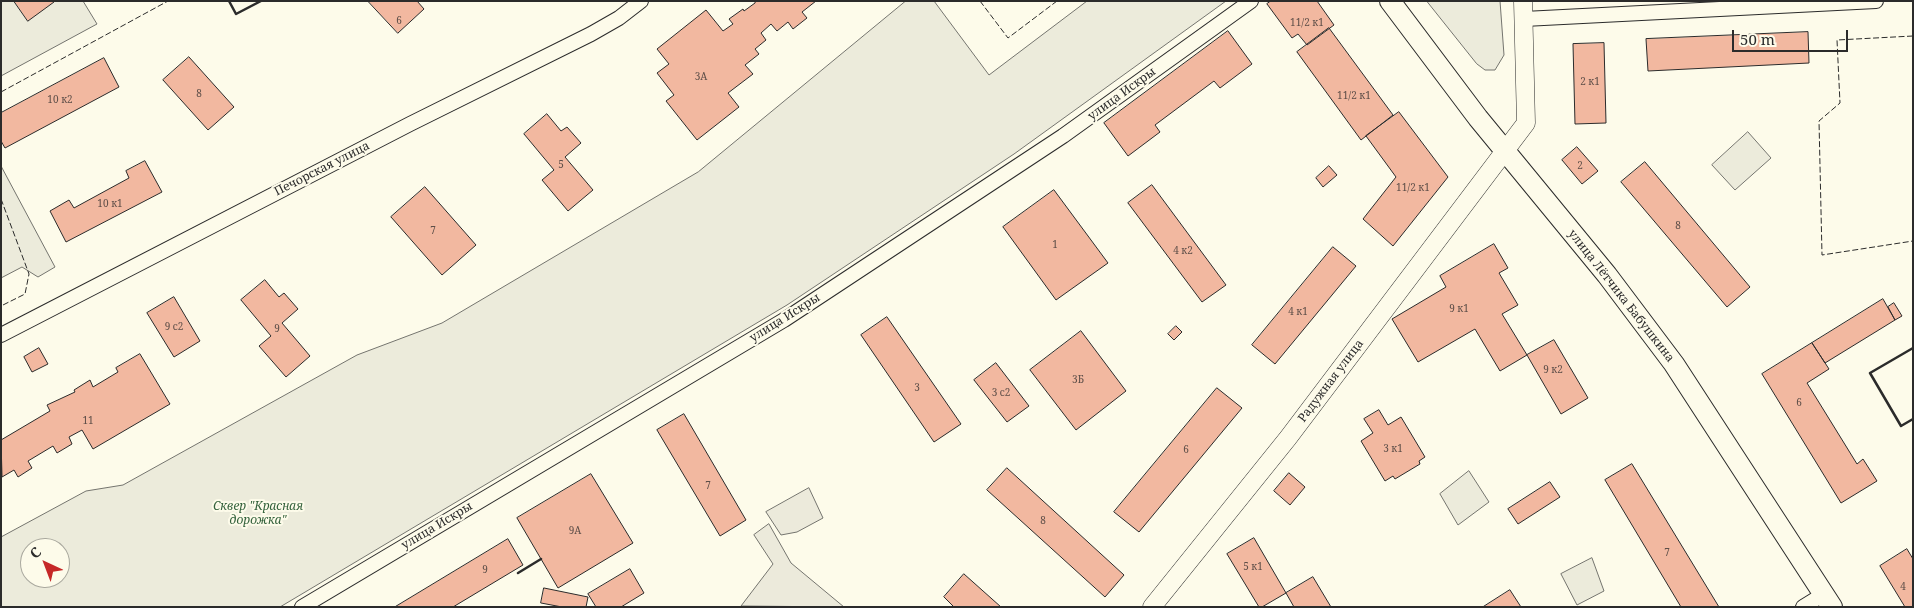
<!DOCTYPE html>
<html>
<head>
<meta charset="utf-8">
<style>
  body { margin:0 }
  #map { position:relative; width:1914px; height:608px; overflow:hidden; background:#fdfbea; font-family:"Noto Serif",serif }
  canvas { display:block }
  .frame { position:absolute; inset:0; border:2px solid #2b2b2b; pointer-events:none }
  .north { position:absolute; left:20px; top:538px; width:50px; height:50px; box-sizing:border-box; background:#fdfbea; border:1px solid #a9a89e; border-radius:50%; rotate:317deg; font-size:14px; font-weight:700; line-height:20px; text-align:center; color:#2b2b2b }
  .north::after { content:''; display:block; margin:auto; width:18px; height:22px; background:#c62828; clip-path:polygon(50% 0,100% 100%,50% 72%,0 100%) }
  .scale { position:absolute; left:1732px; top:30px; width:116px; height:22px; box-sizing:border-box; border:2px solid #2b2b2b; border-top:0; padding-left:6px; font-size:15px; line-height:18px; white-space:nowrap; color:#2b2b2b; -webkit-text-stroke:4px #fdfbea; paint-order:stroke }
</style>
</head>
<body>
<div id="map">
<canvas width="1914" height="608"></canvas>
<div class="frame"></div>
<div class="north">С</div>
<div class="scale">50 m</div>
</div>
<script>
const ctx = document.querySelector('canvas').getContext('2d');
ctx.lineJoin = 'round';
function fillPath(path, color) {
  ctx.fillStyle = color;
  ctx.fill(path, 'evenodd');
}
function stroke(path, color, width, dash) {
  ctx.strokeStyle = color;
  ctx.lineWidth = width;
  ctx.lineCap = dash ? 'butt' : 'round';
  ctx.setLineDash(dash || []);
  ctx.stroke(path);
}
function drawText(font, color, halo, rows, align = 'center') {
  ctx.font = font + ' "Noto Serif",serif';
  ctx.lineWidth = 4;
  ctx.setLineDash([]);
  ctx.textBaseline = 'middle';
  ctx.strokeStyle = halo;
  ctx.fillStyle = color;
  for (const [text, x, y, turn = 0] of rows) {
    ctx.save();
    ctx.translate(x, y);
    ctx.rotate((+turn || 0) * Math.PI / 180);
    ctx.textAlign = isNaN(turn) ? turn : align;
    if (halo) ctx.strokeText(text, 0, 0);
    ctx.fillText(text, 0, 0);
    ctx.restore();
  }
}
const green = new Path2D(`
  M 1,1 L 83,1 L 97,24 L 1,76 Z
  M 906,1 L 934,1 L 989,75 L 1087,1 L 1226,1 L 1014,154 L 787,305 L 280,607 L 1,607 L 1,537 L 86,491 L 123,485 L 357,355 L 442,323 L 698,172 ZM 30,548 L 60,548 L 60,578 L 30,578 Z
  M 1427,1 L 1500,1 L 1504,55 L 1495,70 L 1485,70 L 1477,64 Z
  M 1748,132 L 1771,158 L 1735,190 L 1712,165 Z
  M 1,166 L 55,267 L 38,277 L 22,267 L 1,278 Z
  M 1469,471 L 1489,502 L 1458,525 L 1440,494 Z
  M 1592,558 L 1604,591 L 1577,605 L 1561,574 Z`);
fillPath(green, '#ecebdb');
stroke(green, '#74746e', 1);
const parking = new Path2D(`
  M 809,488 L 823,518 L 797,532 L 781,535 L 766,512 Z
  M 769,524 L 791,563 L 844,607 L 741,606 L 773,564 L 754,535 Z`);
fillPath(parking, '#eceadb');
stroke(parking, '#74746e', 1);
const building = new Path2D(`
  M 14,1 L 54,1 L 54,2 L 28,21 Z
  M 368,1 L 417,1 L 424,9 L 398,33 Z
  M 754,1 L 816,1 L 802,12 L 807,18 L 793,29 L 788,22 L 777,31 L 771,24 L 761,33 L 766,40 L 755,49 L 759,54 L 745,65 L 753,74 L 728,93 L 739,107 L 697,140 L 666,101 L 674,95 L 657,73 L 669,64 L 657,49 L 706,10 L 723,31 L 733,24 L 729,19 L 743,9 L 744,11 L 755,3 Z
  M 1271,1 L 1317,1 L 1334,25 L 1307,45 L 1298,34 L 1292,38 L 1267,4 Z
  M 1329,28 L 1393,115 L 1361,140 L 1297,52 Z
  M 1228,31 L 1252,64 L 1220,88 L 1214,81 L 1155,125 L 1160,132 L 1128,156 L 1104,123 Z
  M 1808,32 L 1809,63 L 1648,71 L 1646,39 Z
  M 1604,43 L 1606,123 L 1575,124 L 1573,44 Z
  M 189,57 L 234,107 L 208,130 L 163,80 Z
  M 104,58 L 119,87 L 5,148 L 1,141 L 1,113 Z
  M 1399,112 L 1448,177 L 1393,246 L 1363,219 L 1396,177 L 1366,136 Z
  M 547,114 L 561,131 L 567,127 L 581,143 L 565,157 L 593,190 L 568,211 L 542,180 L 554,170 L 524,134 Z
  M 1577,147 L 1598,171 L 1582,184 L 1562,160 Z
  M 145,161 L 162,192 L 66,242 L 50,211 L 69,200 L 74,208 L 129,178 L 126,171 Z
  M 1645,162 L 1750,287 L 1727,307 L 1621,182 Z
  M 1329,166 L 1337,175 L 1323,187 L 1316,178 Z
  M 1152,185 L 1226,285 L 1202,302 L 1128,203 Z
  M 425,187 L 476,245 L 442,275 L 391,217 Z
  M 1054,190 L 1108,263 L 1056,300 L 1003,227 Z
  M 1494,244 L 1508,268 L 1499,273 L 1518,305 L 1502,314 L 1527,355 L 1500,371 L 1475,329 L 1418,362 L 1392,319 L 1446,287 L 1440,276 Z
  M 1333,247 L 1356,266 L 1275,364 L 1252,345 Z
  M 265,280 L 279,297 L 284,293 L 298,309 L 282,323 L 310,356 L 286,377 L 259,346 L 271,336 L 241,300 Z
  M 174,297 L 200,341 L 174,357 L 147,313 Z
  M 1883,299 L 1895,320 L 1825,363 L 1812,343 Z
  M 1894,303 L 1902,316 L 1895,320 L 1888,307 Z
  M 887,317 L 961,424 L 934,442 L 861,335 Z
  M 1176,326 L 1182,332 L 1174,340 L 1168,334 Z
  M 1081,331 L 1126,391 L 1076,430 L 1030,370 Z
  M 1554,340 L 1588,398 L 1561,414 L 1527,355 Z
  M 1812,343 L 1829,369 L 1807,383 L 1857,464 L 1863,459 L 1877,481 L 1841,503 L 1762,374 Z
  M 39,348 L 48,364 L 32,372 L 24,357 Z
  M 140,354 L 170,404 L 93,449 L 82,430 L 69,437 L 72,444 L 57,453 L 53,446 L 28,461 L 32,468 L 18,477 L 14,470 L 2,477 L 1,440 L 50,411 L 47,405 L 75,392 L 74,390 L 90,380 L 93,387 L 118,372 L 116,368 Z
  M 996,363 L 1029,406 L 1007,422 L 974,380 Z
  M 1217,388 L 1242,408 L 1139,532 L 1114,512 Z
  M 1379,410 L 1388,425 L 1401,417 L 1425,457 L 1419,461 L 1420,464 L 1395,479 L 1393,476 L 1385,481 L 1361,441 L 1373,433 L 1364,419 Z
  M 684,414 L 746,520 L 720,536 L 657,430 Z
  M 1632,464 L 1719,607 L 1681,607 L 1614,495 L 1605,480 Z
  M 1007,468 L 1124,575 L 1105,597 L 987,490 Z
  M 1289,473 L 1305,487 L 1290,505 L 1274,491 Z
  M 591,474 L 633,543 L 558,588 L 517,518 Z
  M 1550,482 L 1560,497 L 1518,524 L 1508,509 Z
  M 1254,538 L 1286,593 L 1262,607 L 1259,607 L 1227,554 Z
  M 508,539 L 523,565 L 453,607 L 395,607 Z
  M 1907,549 L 1913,559 L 1913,607 L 1905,607 L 1880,566 Z
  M 630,569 L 644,593 L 621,607 L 596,607 L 588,594 Z
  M 964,574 L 1001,607 L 954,607 L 944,597 Z
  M 1313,577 L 1331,607 L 1294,607 L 1286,593 Z
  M 544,588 L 588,597 L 586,607 L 562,607 L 541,603 Z
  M 1510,590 L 1521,607 L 1483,607 Z`);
fillPath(building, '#f2b8a0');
stroke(building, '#2b2b2b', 1);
const minor = new Path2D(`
  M 1524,19 L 1876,1
  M 1,335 L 410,124 L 591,34 L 619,18 L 641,1
  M 302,607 L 784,320 L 1063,136 L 1251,1
  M 1803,607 L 1824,594`);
const tertiary = new Path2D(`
  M 1152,607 L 1288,438 L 1526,123 L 1523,1`);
const secondary = new Path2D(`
  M 1390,1 L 1478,118 L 1607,275 L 1674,364 L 1832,607`);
stroke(minor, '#2b2b2b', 16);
stroke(tertiary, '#2b2b2b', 19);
stroke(secondary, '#2b2b2b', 22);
stroke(minor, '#fdfbea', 14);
stroke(tertiary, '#fdfbea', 18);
stroke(secondary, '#fdfbea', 20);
stroke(new Path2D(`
  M 980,1 L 1008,38 L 1057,1
  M 1913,36 L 1837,40 L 1840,103 L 1819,121 L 1822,255 L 1913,241
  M 1,92 L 168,1
  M 1,199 L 29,274 L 25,294 L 1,306`), '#2b2b2b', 1, [6, 2.5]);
stroke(new Path2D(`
  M 229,1 L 236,14 L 261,1
  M 1913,348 L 1870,373 L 1901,426 L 1913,419
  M 518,573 L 541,559`), '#2b2b2b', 2.5);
drawText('10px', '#5d4e48', null, [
  ["6",399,21],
  ["11/2 к1",1307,23],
  ["3А",701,77],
  ["2 к1",1590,82],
  ["8",199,94],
  ["11/2 к1",1354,96],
  ["10 к2",60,100],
  ["5",561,165],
  ["2",1580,166],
  ["11/2 к1",1413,188],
  ["10 к1",110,204],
  ["8",1678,226],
  ["7",433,231],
  ["1",1055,245],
  ["4 к2",1183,251],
  ["9 к1",1459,309],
  ["4 к1",1298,312],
  ["9 с2",174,327],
  ["9",277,329],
  ["9 к2",1553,370],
  ["3Б",1078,380],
  ["3",917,388],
  ["3 с2",1001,393],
  ["6",1799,403],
  ["11",88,421],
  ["3 к1",1393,449],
  ["6",1186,450],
  ["7",708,486],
  ["8",1043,521],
  ["9А",575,531],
  ["7",1667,553],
  ["5 к1",1253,567],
  ["9",485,570],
  ["4",1903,587]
]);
drawText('12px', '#2b2b2b', '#fdfbea', [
  ["улица Искры",1122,94,-36],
  ["Печорская улица",322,169,-27],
  ["улица Лётчика Бабушкина",1621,296,52],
  ["улица Искры",785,318,-32],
  ["Радужная улица",1331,381,-53],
  ["улица Искры",437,526,-31]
]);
drawText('italic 12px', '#34623c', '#fdfbea', [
  ["Сквер \"Красная",258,507],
  ["дорожка\"",258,521]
]);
</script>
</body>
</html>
